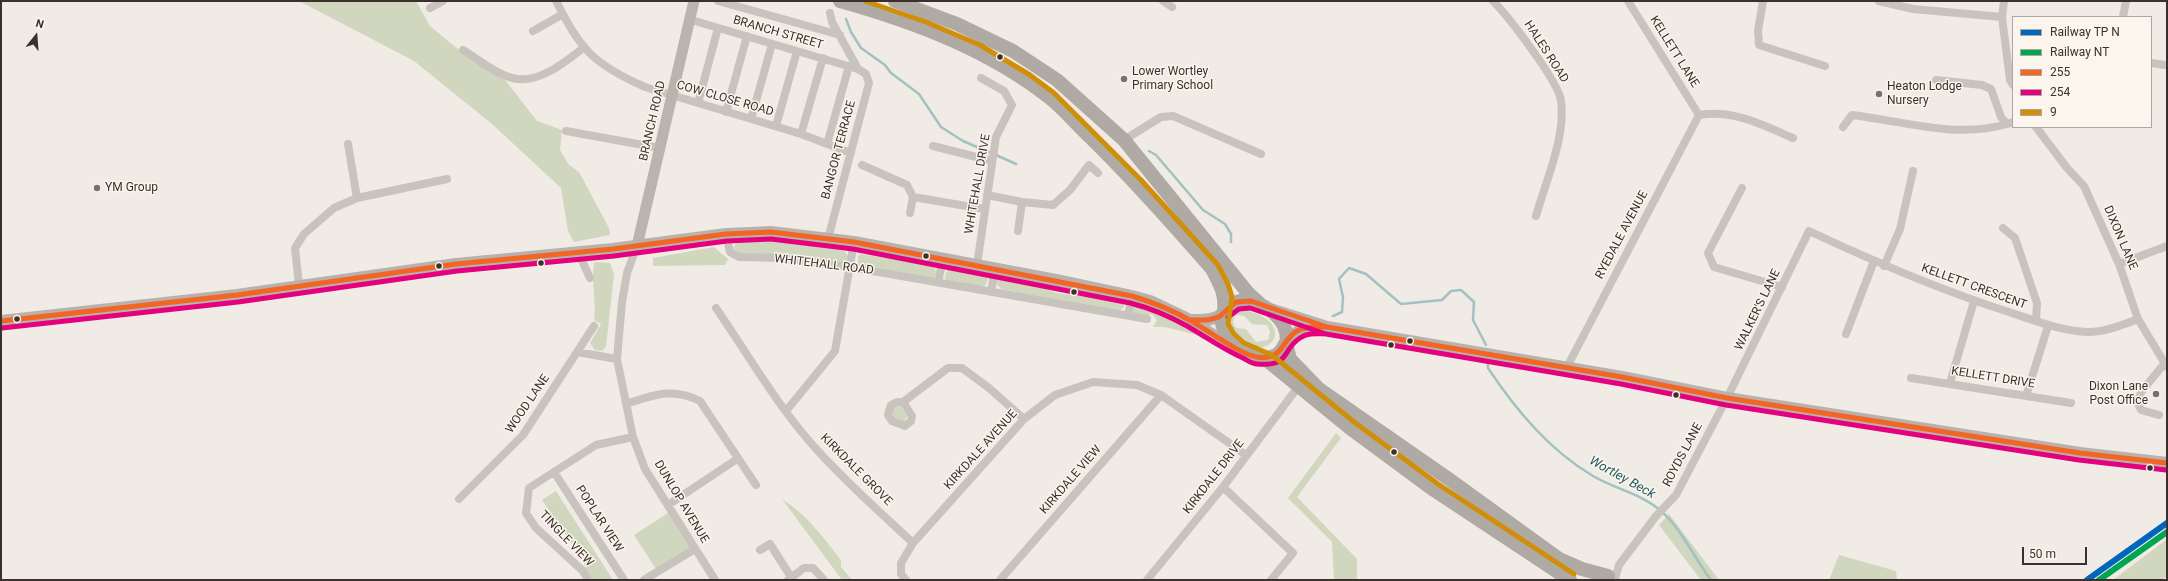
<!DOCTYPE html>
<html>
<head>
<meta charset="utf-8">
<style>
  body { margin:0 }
  #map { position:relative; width:2168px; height:581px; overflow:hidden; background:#f0ebe5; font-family:Roboto,sans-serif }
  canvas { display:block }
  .frame { position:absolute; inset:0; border:2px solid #3b302b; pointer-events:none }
  .legend { position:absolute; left:2012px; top:16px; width:140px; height:112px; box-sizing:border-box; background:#fbf5ee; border:1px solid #aea6a0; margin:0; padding:5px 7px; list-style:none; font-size:12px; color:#3b302b }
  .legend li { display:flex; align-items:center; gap:8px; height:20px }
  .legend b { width:20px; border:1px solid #aea6a0 }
  .north { position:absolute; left:16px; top:16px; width:40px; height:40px; -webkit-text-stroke:3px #fbf5ee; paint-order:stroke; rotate:17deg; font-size:11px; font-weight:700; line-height:16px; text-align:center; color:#3b302b }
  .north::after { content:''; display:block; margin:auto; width:14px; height:18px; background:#3b302b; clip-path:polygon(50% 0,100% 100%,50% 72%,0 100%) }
  .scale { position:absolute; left:2022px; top:547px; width:65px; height:18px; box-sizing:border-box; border:2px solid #3b302b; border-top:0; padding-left:5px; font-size:12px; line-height:14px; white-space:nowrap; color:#3b302b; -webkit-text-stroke:3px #fbf5ee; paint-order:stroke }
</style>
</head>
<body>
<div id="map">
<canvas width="2168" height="581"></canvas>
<div class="frame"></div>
<ul class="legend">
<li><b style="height:5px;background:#0065bd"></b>Railway TP N</li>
<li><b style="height:5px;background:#00a651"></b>Railway NT</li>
<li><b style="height:5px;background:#f26522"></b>255</li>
<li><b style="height:5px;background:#e5007d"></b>254</li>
<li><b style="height:5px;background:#d18e09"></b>9</li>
</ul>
<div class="north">N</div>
<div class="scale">50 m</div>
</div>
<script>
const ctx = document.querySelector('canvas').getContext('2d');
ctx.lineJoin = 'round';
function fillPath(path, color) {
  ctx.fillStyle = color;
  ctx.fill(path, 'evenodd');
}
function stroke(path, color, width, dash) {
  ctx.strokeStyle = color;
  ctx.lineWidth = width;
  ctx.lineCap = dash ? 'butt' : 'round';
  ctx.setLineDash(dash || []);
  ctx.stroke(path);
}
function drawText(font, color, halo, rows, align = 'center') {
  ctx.font = font + ' Roboto,sans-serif';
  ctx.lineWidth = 3;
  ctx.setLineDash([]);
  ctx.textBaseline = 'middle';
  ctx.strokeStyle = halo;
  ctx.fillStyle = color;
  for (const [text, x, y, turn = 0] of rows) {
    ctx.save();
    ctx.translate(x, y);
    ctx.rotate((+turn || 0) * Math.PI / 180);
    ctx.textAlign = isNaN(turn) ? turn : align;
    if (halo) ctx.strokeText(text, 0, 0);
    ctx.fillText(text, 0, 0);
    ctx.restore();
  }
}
fillPath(new Path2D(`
  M 299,1 L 416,1 L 430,26 L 454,46 L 506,81 L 537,121 L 562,130 L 560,150 L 569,165 L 579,172 L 609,228 L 610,235 L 574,242 L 568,231 L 561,188 L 492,124 L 414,61 Z
  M 738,241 L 787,242 L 844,251 L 848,256 L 846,262 L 843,264 L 740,254 L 733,248 Z
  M 714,247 L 728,259 L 725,265 L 653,266 L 653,258 Z
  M 861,254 L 930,265 L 935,268 L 936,275 L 933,278 L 858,264 L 858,256 Z
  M 595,262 L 610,263 L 614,274 L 606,347 L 602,351 L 595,350 L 590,343 L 601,324 L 594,320 C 597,306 590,273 595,262 Z
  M 948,269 L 985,276 L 988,279 L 985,286 L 983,287 L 946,281 L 945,276 Z
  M 1004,277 L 1039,285 L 1056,293 L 1091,297 L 1102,295 L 1123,300 L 1124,306 L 1120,311 L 1001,289 L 995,282 L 997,280 Z
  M 1136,306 C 1158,306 1183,325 1201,336 L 1165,327 L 1153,327 L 1157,320 L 1152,314 L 1147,316 L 1132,314 L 1133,308 Z
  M 1238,309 C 1312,320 1258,383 1226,320 L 1228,314 ZM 1238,315 L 1244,316 L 1252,324 L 1267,325 L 1270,332 L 1268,340 L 1256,342 L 1246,329 L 1236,328 L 1233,322 L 1235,316 Z
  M 895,406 L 900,406 L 907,416 L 904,422 L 893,417 L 893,411 Z
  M 1336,433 L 1341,438 L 1297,497 L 1357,559 L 1357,580 L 1334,580 L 1332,542 L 1288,498 Z
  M 556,491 L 613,580 L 590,580 L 582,558 L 542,500 Z
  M 782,499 C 806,514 823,537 841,560 L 841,567 L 852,580 L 842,580 Z
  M 671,511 L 695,549 L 658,572 L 634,535 Z
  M 1669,514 L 1719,580 L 1701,580 L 1659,525 Z
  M 2167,539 L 2167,576 L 2162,580 L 2113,580 Z
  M 1839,555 L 1896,571 L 1897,580 L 1829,580 Z`), '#d1d6bf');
stroke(new Path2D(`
  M 846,19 L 851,32 L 861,48 L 885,65 L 891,73 L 919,94 L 941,127 L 963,141 L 991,153
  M 1149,151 L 1156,155 L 1203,210 L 1225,224 L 1231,234 L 1231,242
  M 996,155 L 1016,164
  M 1333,316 L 1342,312 L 1343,297 L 1339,279 L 1349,268 L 1366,274 L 1401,304 L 1442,300 L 1451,291 L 1461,290 L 1474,302 L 1473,320 L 1486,345
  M 1488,362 L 1488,368 C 1516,410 1549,450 1593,476 C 1615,489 1642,494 1661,511 C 1682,529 1694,558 1711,580`), '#a1c2c1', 2.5);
stroke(new Path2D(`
  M 556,1 C 581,50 593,64 645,87 L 801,134 L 851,153
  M 718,1 L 840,35
  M 1163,1 L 1172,7
  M 1493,1 C 1508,16 1559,82 1561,101 C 1566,136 1546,181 1536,216
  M 1628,1 L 1699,115
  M 1763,1 L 1758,31 L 1759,45 L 1825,66
  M 1879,1 L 1913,9 L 2002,17
  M 2004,1 L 2002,17 L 2010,80 L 2013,85
  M 430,8 L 443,1
  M 830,13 L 832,22 L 858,69
  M 2123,17 L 2126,1
  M 688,19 L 858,69 L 866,74 L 869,83 L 828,239
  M 533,31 L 563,14
  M 463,50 C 478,59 493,72 509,77 C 535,87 564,63 583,48
  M 2151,63 L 2165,65
  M 1936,80 L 1982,85 L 1991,89 L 2001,117 L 2007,124 L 2013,122
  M 698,103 L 718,28
  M 726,112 L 747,36
  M 1699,115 C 1733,109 1763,125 1793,138
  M 751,119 L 772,44
  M 776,126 L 797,51
  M 1843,127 L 1852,115 C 1903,121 1956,139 2007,124
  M 2036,127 L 2067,168 L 2084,186 L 2119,264 L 2138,319 L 2167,367
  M 566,131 L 660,148
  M 801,134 L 823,58
  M 1124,140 L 1161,117 L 1173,116 L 1261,154
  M 348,144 L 357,198
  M 827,144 L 849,66
  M 933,146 L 992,161
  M 862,165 L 907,185 L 913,197 L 910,213
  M 1742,188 L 1708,253 L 1714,267 L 1782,287
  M 987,195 L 1022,202 L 1053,205 L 1070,190 L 1089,165 L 1098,173
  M 913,197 L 984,209
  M 2003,228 L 2015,238 L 2037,303 L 2036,321
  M 1018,231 L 1022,202
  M 726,234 L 730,252 L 739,257 L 780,258 L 850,267 L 1147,319
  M 637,246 L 627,273 L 622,302 L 617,359 L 633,437 L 645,469 L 715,580
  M 578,252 L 590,278
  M 2119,264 L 2167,246
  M 977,265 L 996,137 L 1012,105 L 1004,91 L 981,78
  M 1884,266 L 1900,229 L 1913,171
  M 938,282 L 943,259
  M 299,285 L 295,248 L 304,234 L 334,208 L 357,198 L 447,179
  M 991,292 L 995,268
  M 716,308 C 749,356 779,409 819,452 C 848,484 881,513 913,543
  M 1128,315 L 1132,296
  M 1846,334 L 1874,261
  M 577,352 L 617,359
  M 1567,367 L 1699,115
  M 1911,378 L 2071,403
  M 1950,383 L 1974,301
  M 2026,396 L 2048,326
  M 903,402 L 912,416 L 911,421 L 905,426 L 892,421 L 888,415 L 891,405 L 897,402 L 903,402 L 948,368 L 962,368 L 989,388 L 1024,419
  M 626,404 C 654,395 672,387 700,401 L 756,485
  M 786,411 L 835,351 L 854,242
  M 2159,415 L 2141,410 L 2137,401 L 2142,391 L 2164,364
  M 554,472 L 624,580
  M 1223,487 L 1293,553 L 1271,580
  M 459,499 L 523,435 L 594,326
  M 668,505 L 737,459
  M 760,550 L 770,544 L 791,577
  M 1615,579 L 1619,565 L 1656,516 L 1676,495 L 1727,398 L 1809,231 C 1875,262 1942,291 2012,313 C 2036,321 2061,331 2088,332 C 2105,332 2122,325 2138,319
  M 588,580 L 583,571 L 536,528 L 526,513 L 529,488 L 596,445 L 633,437
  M 644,580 L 695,549
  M 788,580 L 804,568 L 813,568 L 824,580
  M 906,580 L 901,574 L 901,563 L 913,543 L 1024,419 L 1055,395 L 1093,382 L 1137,385 L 1161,395 L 1246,455
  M 1000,580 L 1161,395
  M 1147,580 L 1223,487 L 1298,387`), '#c9c3be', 8);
stroke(new Path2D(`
  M 637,246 L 694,1`), '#bab3ae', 11);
stroke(new Path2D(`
  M 1270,309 L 1327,327 L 1622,377 L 1727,398 L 2080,453 L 2167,463
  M 1190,320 C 1202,320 1214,321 1223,313
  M 1,321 L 237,295 L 456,264 L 613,249 L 726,234 L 771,232 L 854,242 L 1061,281 L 1132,296 L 1150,301 L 1190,320 L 1224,342 L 1237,347
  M 1287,340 C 1298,330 1305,327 1320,327`), '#b8b1ad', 12);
stroke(new Path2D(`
  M 840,1 C 915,22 989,50 1050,98 C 1064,109 1076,124 1089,136 C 1132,178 1172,223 1212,269 C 1220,284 1226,294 1224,311
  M 895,1 L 957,24 L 1013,51 L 1057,80 L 1124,140 L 1248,293 L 1261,305
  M 1243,300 C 1263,302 1287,317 1287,340 C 1284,346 1281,354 1274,356 C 1245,368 1192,312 1243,300 Z
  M 1286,343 L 1290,359 L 1319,389 L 1450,480 L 1559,559 L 1582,569 L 1608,576
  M 1257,357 L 1268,361 L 1350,428 L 1434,490 L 1570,580`), '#afaaa4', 14);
stroke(new Path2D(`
  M 1190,320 L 1207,320 L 1219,317 L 1236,302 L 1251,301 L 1327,327 L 1622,377 L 1727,398 L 2080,453 L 2167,463
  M 1,321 L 237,295 L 456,264 L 613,249 L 726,234 L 771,232 L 854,242 L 1132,296 C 1152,302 1173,310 1191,321 C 1208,330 1239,354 1257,357 C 1284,361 1280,341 1297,331 C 1306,326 1317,327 1327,327`), '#f26522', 5);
stroke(new Path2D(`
  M 1228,317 L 1239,309 L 1250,308 L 1326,334 L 1621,384 L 1726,405 L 2079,460 L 2166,470
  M 2,328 L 238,302 L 457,271 L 614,256 L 727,241 L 771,239 L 853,249 L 1130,303 C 1150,308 1169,316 1187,326 C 1206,337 1223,349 1243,358 C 1247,360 1252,364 1257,364 C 1291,367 1281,350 1300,338 C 1308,332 1318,334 1327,334`), '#e5007d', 5);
stroke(new Path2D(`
  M 865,1 L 926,22 L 980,45 L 1030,75 L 1054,93 L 1141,180 L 1218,265 L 1228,284 L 1232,297 L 1228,324 L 1234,334 L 1244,343 L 1272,355 L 1354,422 L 1438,484 L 1574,574`), '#d18e09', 5);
stroke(new Path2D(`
  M 2087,580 L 2167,523`), '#0065bd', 6);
stroke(new Path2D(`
  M 2099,580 L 2167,532`), '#00a651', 6);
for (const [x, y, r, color] of [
  [1000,57,3.5,"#3b302b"],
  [1124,79,4,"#7a716c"],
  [1879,94,4,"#7a716c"],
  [97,188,4,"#7a716c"],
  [926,256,3.5,"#3b302b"],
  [541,263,3.5,"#3b302b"],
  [439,266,3.5,"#3b302b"],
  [1074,292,3.5,"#3b302b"],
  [17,319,3.5,"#3b302b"],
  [1410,341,3.5,"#3b302b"],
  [1391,345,3.5,"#3b302b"],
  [2156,394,4,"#7a716c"],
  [1676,395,3.5,"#3b302b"],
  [1394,452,3.5,"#3b302b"],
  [2150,468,3.5,"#3b302b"]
]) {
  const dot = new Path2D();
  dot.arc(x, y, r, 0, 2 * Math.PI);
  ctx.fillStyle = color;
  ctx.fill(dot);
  stroke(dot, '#fbf5ee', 1.5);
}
drawText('12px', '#3b302b', '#fbf5ee', [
  ["BRANCH STREET",778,33,16],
  ["HALES ROAD",1546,52,57],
  ["KELLETT LANE",1674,52,58],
  ["COW CLOSE ROAD",725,99,16],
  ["BRANCH ROAD",653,121,-77],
  ["BANGOR TERRACE",839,150,-75],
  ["WHITEHALL DRIVE",978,184,-80],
  ["RYEDALE AVENUE",1622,235,-62],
  ["DIXON LANE",2120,238,67],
  ["WHITEHALL ROAD",824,265,7],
  ["KELLETT CRESCENT",1974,287,20],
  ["WALKER'S LANE",1758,310,-64],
  ["KELLETT DRIVE",1993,378,9],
  ["WOOD LANE",528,404,-56],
  ["KIRKDALE AVENUE",981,450,-48],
  ["ROYDS LANE",1683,455,-62],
  ["KIRKDALE GROVE",856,470,45],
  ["KIRKDALE DRIVE",1214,477,-52],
  ["KIRKDALE VIEW",1071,480,-49],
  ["DUNLOP AVENUE",681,502,59],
  ["POPLAR VIEW",599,519,57],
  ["TINGLE VIEW",566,539,46]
]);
drawText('12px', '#3b302b', '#fbf5ee', [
  ["Lower Wortley",1132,72],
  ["Primary School",1132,86],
  ["Heaton Lodge",1887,87],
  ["Nursery",1887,101],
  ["YM Group",105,188],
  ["Dixon Lane",2148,387,"right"],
  ["Post Office",2148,401,"right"]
], 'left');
drawText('italic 13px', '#1f5a5e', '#fbf5ee', [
  ["Wortley Beck",1622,478,29]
]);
</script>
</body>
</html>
